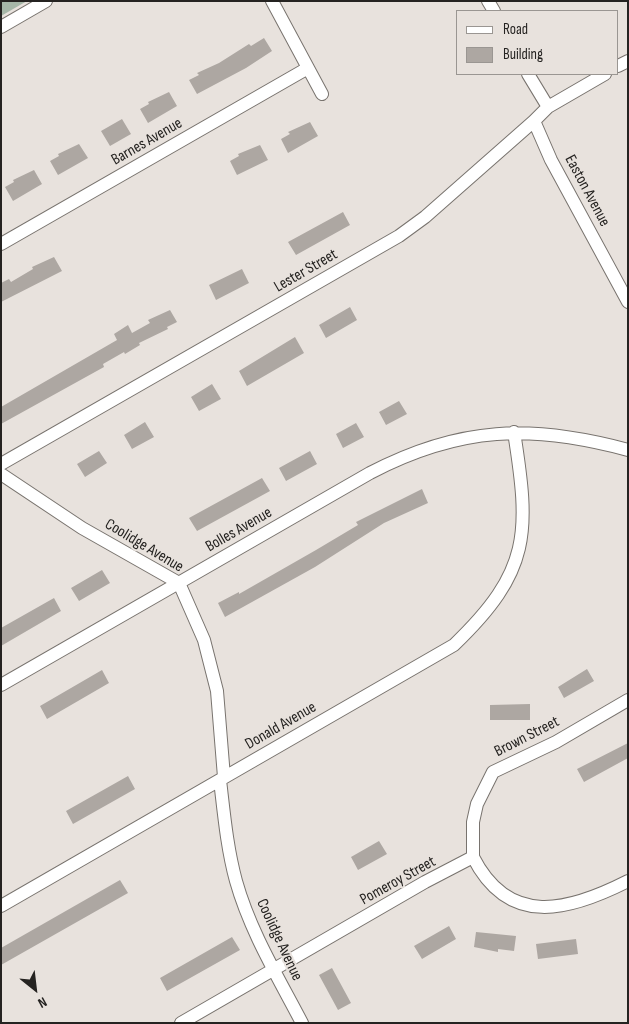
<!DOCTYPE html>
<html>
<head>
<meta charset="utf-8">
<style>
  body { margin:0 }
  #map { position:relative; width:629px; height:1024px; overflow:hidden; background:#e8e2dd; font-family:"Sofia Sans Condensed",sans-serif }
  canvas { display:block }
  .frame { position:absolute; inset:0; border:2px solid #252321; pointer-events:none }
  .legend { position:absolute; left:456px; top:10px; width:162px; height:65px; box-sizing:border-box; background:#e8e2dd; border:1px solid #9a9692; margin:0; padding:6px 9px; list-style:none; font-size:15px; color:#252321 }
  .legend li { display:flex; align-items:center; gap:10px; height:25px }
  .legend b { width:25px; border:1px solid #9a9692 }
  .north { position:absolute; left:10px; top:964px; width:50px; height:50px; -webkit-text-stroke:4px #e8e2dd; paint-order:stroke; rotate:151deg; font-size:14px; font-weight:700; line-height:20px; text-align:center; color:#252321 }
  .north::after { content:''; display:block; margin:auto; width:18px; height:22px; background:#252321; clip-path:polygon(50% 0,100% 100%,50% 72%,0 100%) }
</style>
</head>
<body>
<div id="map">
<canvas width="629" height="1024"></canvas>
<div class="frame"></div>
<ul class="legend">
<li><b style="height:6px;background:#fff"></b>Road</li>
<li><b style="height:14px;background:#ada7a2"></b>Building</li>
</ul>
<div class="north">N</div>
</div>
<script>
const ctx = document.querySelector('canvas').getContext('2d');
ctx.lineJoin = 'round';
function fillPath(path, color) {
  ctx.fillStyle = color;
  ctx.fill(path, 'evenodd');
}
function stroke(path, color, width, dash) {
  ctx.strokeStyle = color;
  ctx.lineWidth = width;
  ctx.lineCap = dash ? 'butt' : 'round';
  ctx.setLineDash(dash || []);
  ctx.stroke(path);
}
function drawText(font, color, halo, rows, align = 'center') {
  ctx.font = font + ' "Sofia Sans Condensed",sans-serif';
  ctx.lineWidth = 4;
  ctx.setLineDash([]);
  ctx.textBaseline = 'middle';
  ctx.strokeStyle = halo;
  ctx.fillStyle = color;
  for (const [text, x, y, turn = 0] of rows) {
    ctx.save();
    ctx.translate(x, y);
    ctx.rotate((+turn || 0) * Math.PI / 180);
    ctx.textAlign = isNaN(turn) ? turn : align;
    if (halo) ctx.strokeText(text, 0, 0);
    ctx.fillText(text, 0, 0);
    ctx.restore();
  }
}
fillPath(new Path2D(`
  M 1,1 L 27,1 L 1,16 Z`), '#a6b7a8');
fillPath(new Path2D(`
  M 264,38 L 272,51 L 246,68 L 197,94 L 189,80 L 199,75 L 197,73 L 219,63 L 249,44 L 251,46 Z
  M 169,92 L 177,106 L 148,123 L 140,109 L 149,104 L 148,102 Z
  M 122,119 L 131,134 L 110,146 L 101,131 Z
  M 310,122 L 318,136 L 288,153 L 281,139 L 290,134 L 288,132 Z
  M 79,144 L 88,158 L 58,175 L 50,161 L 59,156 L 58,154 Z
  M 260,145 L 268,160 L 237,175 L 230,161 L 239,156 L 238,154 Z
  M 34,170 L 42,184 L 13,201 L 5,187 L 14,182 L 13,180 Z
  M 343,212 L 350,225 L 296,255 L 288,242 Z
  M 54,257 L 62,271 L 1,302 L 1,283 L 9,279 L 11,282 L 33,269 L 32,267 Z
  M 242,269 L 249,283 L 216,300 L 209,285 Z
  M 350,307 L 357,320 L 326,338 L 319,325 Z
  M 170,310 L 177,322 L 167,327 L 168,329 L 139,343 L 140,345 L 125,354 L 124,352 L 103,364 L 104,367 L 1,424 L 1,407 L 117,340 L 114,334 L 128,325 L 132,333 L 150,323 L 148,320 Z
  M 295,337 L 304,353 L 247,386 L 239,371 Z
  M 212,384 L 221,399 L 199,411 L 191,397 Z
  M 399,401 L 407,414 L 386,425 L 379,412 Z
  M 145,422 L 154,437 L 132,449 L 124,435 Z
  M 356,423 L 364,437 L 343,448 L 336,434 Z
  M 99,451 L 107,463 L 85,477 L 77,464 Z
  M 310,451 L 317,464 L 286,481 L 279,468 Z
  M 262,478 L 270,491 L 197,531 L 189,518 Z
  M 422,489 L 428,503 L 384,523 L 315,567 L 225,617 L 218,603 L 239,592 L 239,594 L 316,550 L 358,525 L 356,522 Z
  M 102,570 L 110,583 L 79,601 L 71,588 Z
  M 54,598 L 61,611 L 1,646 L 1,628 Z
  M 587,669 L 594,681 L 564,698 L 558,687 Z
  M 102,670 L 109,683 L 47,719 L 40,706 Z
  M 530,704 L 530,720 L 490,720 L 490,705 Z
  M 628,743 L 628,758 L 584,782 L 577,769 Z
  M 128,776 L 135,789 L 73,824 L 66,811 Z
  M 379,841 L 387,854 L 358,870 L 351,857 Z
  M 120,880 L 128,893 L 1,965 L 1,948 Z
  M 449,926 L 456,939 L 422,959 L 414,946 Z
  M 476,932 L 516,936 L 514,951 L 498,949 L 498,952 L 474,947 Z
  M 232,937 L 240,950 L 167,991 L 160,978 Z
  M 576,939 L 578,954 L 538,959 L 536,944 Z
  M 332,968 L 351,1003 L 338,1010 L 319,975 Z`), '#ada7a2');
const street = new Path2D(`
  M 272,1 L 322,94
  M 488,1 L 494,11
  M 1,27 L 46,1
  M 618,66 L 628,61
  M 528,74 L 548,107
  M 534,121 L 551,160 L 628,302
  M 1,244 L 308,68
  M 1,464 L 399,236 L 425,217 L 534,121 L 548,107 L 605,74
  M 1,474 L 82,528 L 179,583 L 204,640 L 217,691 L 224,777
  M 1,685 L 370,473 C 460,426 531,424 628,450
  M 220,780 C 224,814 227,848 236,881 C 250,931 278,977 302,1023
  M 473,857 L 473,822 L 477,804 L 493,772 L 556,742 L 628,700
  M 473,857 C 509,928 569,911 628,881
  M 1,906 L 454,645 C 531,571 530,533 514,432
  M 181,1023 L 425,882 L 473,857`);
stroke(street, '#78736e', 14);
stroke(street, '#fff', 12);
drawText('16px', '#252321', '#e8e2dd', [
  ["Barnes Avenue",147,142,-30],
  ["Easton Avenue",587,191,62],
  ["Lester Street",306,271,-30],
  ["Bolles Avenue",239,530,-30],
  ["Coolidge Avenue",144,546,31],
  ["Donald Avenue",281,726,-30],
  ["Brown Street",527,737,-27],
  ["Pomeroy Street",398,881,-29],
  ["Coolidge Avenue",279,940,65]
]);
</script>
</body>
</html>
